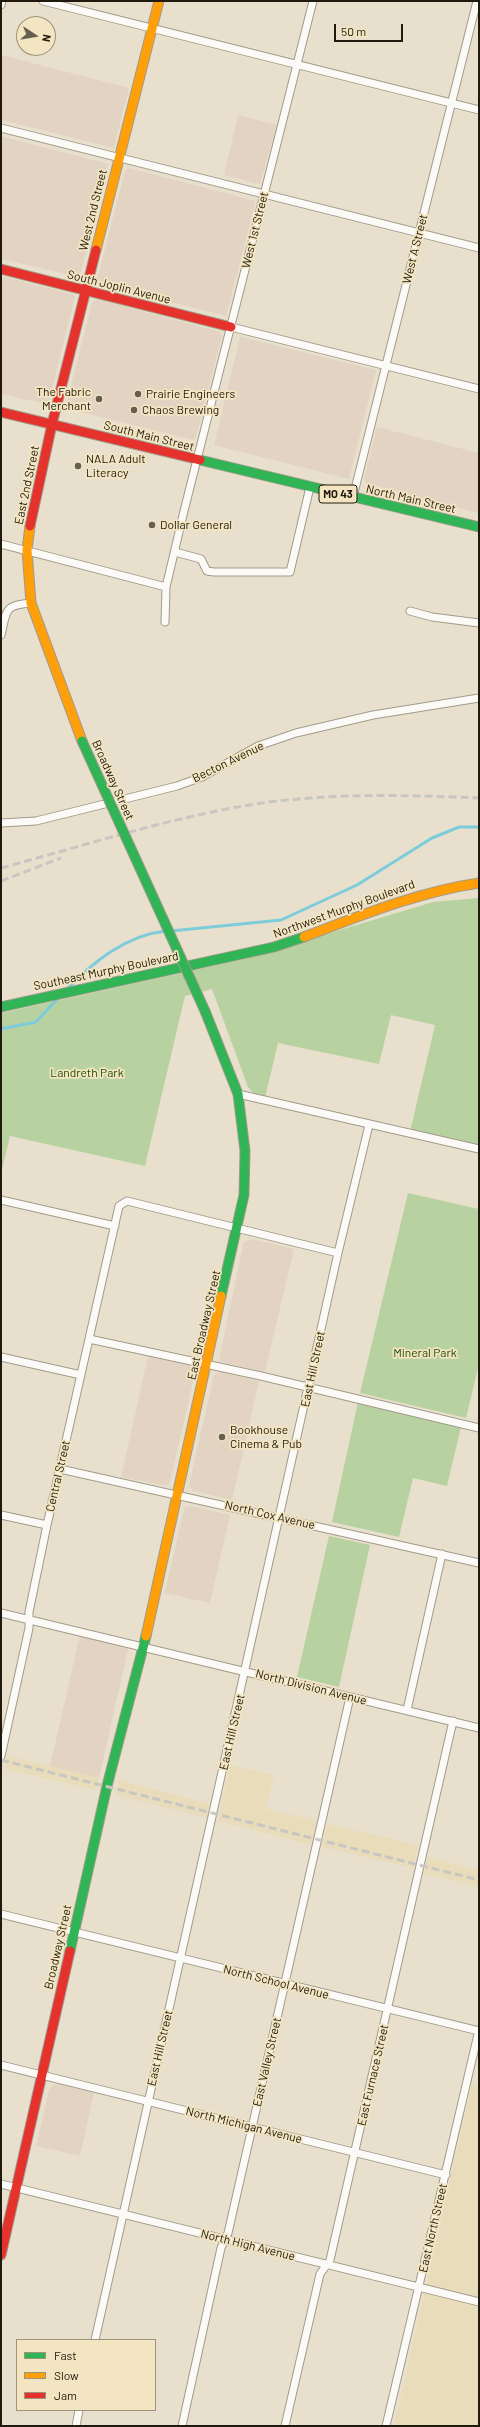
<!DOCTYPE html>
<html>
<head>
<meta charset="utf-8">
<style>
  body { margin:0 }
  #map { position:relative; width:480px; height:2427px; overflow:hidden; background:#e8e0cc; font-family:Barlow,sans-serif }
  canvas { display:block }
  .frame { position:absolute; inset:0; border:2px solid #1f1a0d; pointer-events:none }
  .legend { position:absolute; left:16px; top:2339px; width:140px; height:72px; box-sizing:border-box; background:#f3e5c1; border:1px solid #9e9479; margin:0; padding:5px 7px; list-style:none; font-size:12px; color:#1f1a0d }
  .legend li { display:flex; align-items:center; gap:8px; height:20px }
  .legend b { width:20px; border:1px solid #9e9479 }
  .north { position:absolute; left:16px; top:16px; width:40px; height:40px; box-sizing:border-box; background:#f3e5c1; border:1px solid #9e9479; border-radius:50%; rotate:102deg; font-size:11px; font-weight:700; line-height:16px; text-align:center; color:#1f1a0d }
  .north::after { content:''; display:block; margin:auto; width:14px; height:18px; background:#655f50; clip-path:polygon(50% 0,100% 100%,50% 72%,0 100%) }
  .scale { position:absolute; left:334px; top:24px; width:69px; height:18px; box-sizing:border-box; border:2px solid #1f1a0d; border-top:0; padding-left:5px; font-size:12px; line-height:14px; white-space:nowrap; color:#1f1a0d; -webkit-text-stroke:3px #f3e5c1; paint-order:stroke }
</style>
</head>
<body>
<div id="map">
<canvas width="480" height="2427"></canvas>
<div class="frame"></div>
<ul class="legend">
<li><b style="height:5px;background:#30b455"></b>Fast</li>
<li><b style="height:5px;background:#ff9f0a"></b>Slow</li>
<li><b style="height:5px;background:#e5322d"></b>Jam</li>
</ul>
<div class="north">N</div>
<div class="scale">50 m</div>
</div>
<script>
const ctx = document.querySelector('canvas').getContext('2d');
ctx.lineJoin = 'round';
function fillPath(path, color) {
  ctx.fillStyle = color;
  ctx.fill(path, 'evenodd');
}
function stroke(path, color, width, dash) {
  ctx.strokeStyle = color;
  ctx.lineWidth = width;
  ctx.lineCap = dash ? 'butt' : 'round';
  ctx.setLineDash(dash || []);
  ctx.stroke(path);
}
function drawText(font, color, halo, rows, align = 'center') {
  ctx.font = font + ' Barlow,sans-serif';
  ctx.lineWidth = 3.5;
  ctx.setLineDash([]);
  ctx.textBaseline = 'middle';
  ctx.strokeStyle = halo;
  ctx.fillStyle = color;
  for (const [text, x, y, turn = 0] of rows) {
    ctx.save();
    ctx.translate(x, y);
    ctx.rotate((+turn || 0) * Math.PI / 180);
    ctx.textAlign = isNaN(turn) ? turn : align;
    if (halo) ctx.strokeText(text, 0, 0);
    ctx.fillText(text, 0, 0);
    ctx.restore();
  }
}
fillPath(new Path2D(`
  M 1,55 L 129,88 L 114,148 L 1,120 Z
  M 238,115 L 277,125 L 260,184 L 224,175 Z
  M 1,136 L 108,164 L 80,277 L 1,259 Z
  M 129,168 L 255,201 L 255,205 L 226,316 L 99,284 L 97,280 L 125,171 Z
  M 1,276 L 72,294 L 75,296 L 49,401 L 46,404 L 1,394 Z
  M 97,299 L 221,332 L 222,336 L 196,437 L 193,440 L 68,409 L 66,405 L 92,303 Z
  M 240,337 L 376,370 L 349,479 L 214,445 Z
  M 377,427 L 479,453 L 479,513 L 366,483 L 364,479 Z
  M 252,1239 L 294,1249 L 265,1372 L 222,1362 L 219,1359 L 244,1242 Z
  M 148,1356 L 193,1366 L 196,1369 L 170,1482 L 167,1486 L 121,1477 Z
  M 220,1372 L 259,1381 L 232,1500 L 193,1491 L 189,1485 L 214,1375 Z
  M 191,1506 L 230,1515 L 210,1603 L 165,1593 L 184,1509 L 185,1507 Z
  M 80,1635 L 127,1647 L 128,1649 L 99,1778 L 50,1766 Z
  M 58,2084 L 94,2093 L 80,2156 L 36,2146 L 49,2090 L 52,2085 Z`), '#e3d3c3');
fillPath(new Path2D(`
  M 8,1756 L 99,1778 L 96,1790 L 5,1769 Z
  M 230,1765 L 274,1775 L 266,1809 L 317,1821 L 312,1845 L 218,1821 Z
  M 119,1780 L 210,1804 L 207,1818 L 116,1795 Z
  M 327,1824 L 418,1845 L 413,1868 L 322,1847 Z
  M 428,1857 L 479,1870 L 479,1887 L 424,1874 Z
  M 472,2085 L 479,2087 L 479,2426 L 394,2426 Z`), '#e9dcbb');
fillPath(new Path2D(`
  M 479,898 L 479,1146 L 410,1132 L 435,1025 L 391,1015 L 379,1064 L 278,1043 L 265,1098 L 255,1095 L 248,1087 L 212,989 L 185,996 L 145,1166 L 10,1136 L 1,1174 L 1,1013 L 244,959 L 433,902 Z
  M 408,1193 L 479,1209 L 479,1364 L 466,1418 L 360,1393 Z
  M 358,1402 L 461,1427 L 447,1486 L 413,1478 L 399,1537 L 332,1522 Z
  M 329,1536 L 370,1545 L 339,1687 L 297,1677 Z`), '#b8d1a1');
stroke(new Path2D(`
  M 171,931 L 281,920 L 357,885 L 432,838 L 459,827 L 479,827
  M 66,990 C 93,962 126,935 166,931
  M 1,1029 L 36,1022 L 58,998`), '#7cccdc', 3);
const street = new Path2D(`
  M 43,1 L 479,110
  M 1,5 L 2,1
  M 1,128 L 479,248
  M 231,327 L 479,389
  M 353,497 L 477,1
  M 1,544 L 166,587
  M 175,552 L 201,559 L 207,571 L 214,572 L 290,572 L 310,487
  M 410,611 L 432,617 L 479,623
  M 165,622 L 166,587 L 184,511 L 313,1
  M 1,635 C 7,611 3,605 31,603
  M 1,823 L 36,821 L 177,786 L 202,777 L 258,746 L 296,733 L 373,715 L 479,698
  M 238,1094 L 479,1149
  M 1,1200 L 115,1226
  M 89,1339 L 261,1376 L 479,1428
  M 1,1357 L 81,1375
  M 60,1469 L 479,1563
  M 1,1515 L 47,1525
  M 1,1613 L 479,1728
  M 407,1710 L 442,1554
  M 1,1756 L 29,1628 L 29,1612 L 47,1525 L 119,1206 L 127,1201 L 338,1253
  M 1,1914 L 479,2031
  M 1,2065 L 446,2175
  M 1,2184 L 479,2302
  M 95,2340 L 338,1253 L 369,1125
  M 76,2426 L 79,2410
  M 182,2426 L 221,2248 L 228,2233 L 350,1697
  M 285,2426 L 320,2274 L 330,2260 L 453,1721
  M 386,2426 L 479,2030`);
const fast = new Path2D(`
  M 200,460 L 479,527
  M 1,1007 L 274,947 L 304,937
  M 205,1011 L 238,1094 L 245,1151 L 244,1195 L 221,1296
  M 70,1951 L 107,1786 L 146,1636`);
const slow = new Path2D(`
  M 96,250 L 159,1
  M 30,526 L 27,550 L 31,603 L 82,741
  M 304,937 C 362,915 418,892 479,883
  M 146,1636 L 221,1296`);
const jam = new Path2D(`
  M 1,269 L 231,327
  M 1,412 L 200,460
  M 30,526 L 52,424 L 96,250
  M 1,2255 L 70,1951`);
stroke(street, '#a19b8c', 9);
stroke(fast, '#a19b8c', 11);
stroke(slow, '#a19b8c', 11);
stroke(jam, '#a19b8c', 11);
stroke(street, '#fcfaf7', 7);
stroke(fast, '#30b455', 9);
stroke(slow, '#ff9f0a', 9);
stroke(jam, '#e5322d', 9);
stroke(new Path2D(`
  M 1,868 C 87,845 174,816 262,803 C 334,793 407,795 479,798
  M 1,881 L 61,858
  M 1,1760 L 479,1880`), '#c9c6c1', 3, [8, 4]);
const fastBridge = new Path2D(`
  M 82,741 L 205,1011`);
stroke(fastBridge, '#a19b8c', 11, []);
stroke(fastBridge, '#30b455', 9);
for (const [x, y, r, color] of [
  [138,394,4,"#655f50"],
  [99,399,4,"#655f50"],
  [134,410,4,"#655f50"],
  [78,466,4,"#655f50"],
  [152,525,4,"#655f50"],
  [222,1437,4,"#655f50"]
]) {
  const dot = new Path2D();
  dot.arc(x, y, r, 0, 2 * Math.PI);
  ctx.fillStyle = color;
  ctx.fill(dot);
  stroke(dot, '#f3e5c1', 1.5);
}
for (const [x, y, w] of [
  [338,494,38]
]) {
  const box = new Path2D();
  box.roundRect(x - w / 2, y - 9, w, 18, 3);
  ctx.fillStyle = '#f3e5c1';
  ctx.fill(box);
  stroke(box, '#1f1a0d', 1);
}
drawText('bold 11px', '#1f1a0d', null, [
  ["MO 43",338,494]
]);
drawText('12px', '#1f1a0d', '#f3e5c1', [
  ["West 2nd Street",93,210,-76],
  ["West 1st Street",255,230,-76],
  ["West A Street",415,249,-76],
  ["South Joplin Avenue",119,287,14],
  ["South Main Street",149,436,14],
  ["East 2nd Street",27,485,-78],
  ["North Main Street",411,499,13],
  ["Becton Avenue",228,762,-26],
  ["Broadway Street",113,780,66],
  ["Northwest Murphy Boulevard",344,909,-20],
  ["Southeast Murphy Boulevard",106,971,-12],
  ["East Broadway Street",204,1325,-77],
  ["East Hill Street",313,1369,-78],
  ["Central Street",58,1476,-77],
  ["North Cox Avenue",270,1515,13],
  ["North Division Avenue",311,1687,14],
  ["East Hill Street",232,1732,-77],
  ["Broadway Street",58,1947,-77],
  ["North School Avenue",276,1982,14],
  ["East Hill Street",160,2048,-77],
  ["East Valley Street",267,2062,-77],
  ["East Furnace Street",373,2075,-77],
  ["North Michigan Avenue",244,2125,14],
  ["East North Street",433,2228,-77],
  ["North High Avenue",248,2245,14]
]);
drawText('12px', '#1f1a0d', '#f3e5c1', [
  ["The Fabric",91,392,"right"],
  ["Merchant",91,406,"right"],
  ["Prairie Engineers",146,394],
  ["Chaos Brewing",142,410],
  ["NALA Adult",86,459],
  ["Literacy",86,473],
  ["Dollar General",160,525],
  ["Bookhouse",230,1430],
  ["Cinema & Pub",230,1444]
], 'left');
drawText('12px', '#1c4c00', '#f3e5c1', [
  ["Landreth Park",87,1073],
  ["Mineral Park",425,1353]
]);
</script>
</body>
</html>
